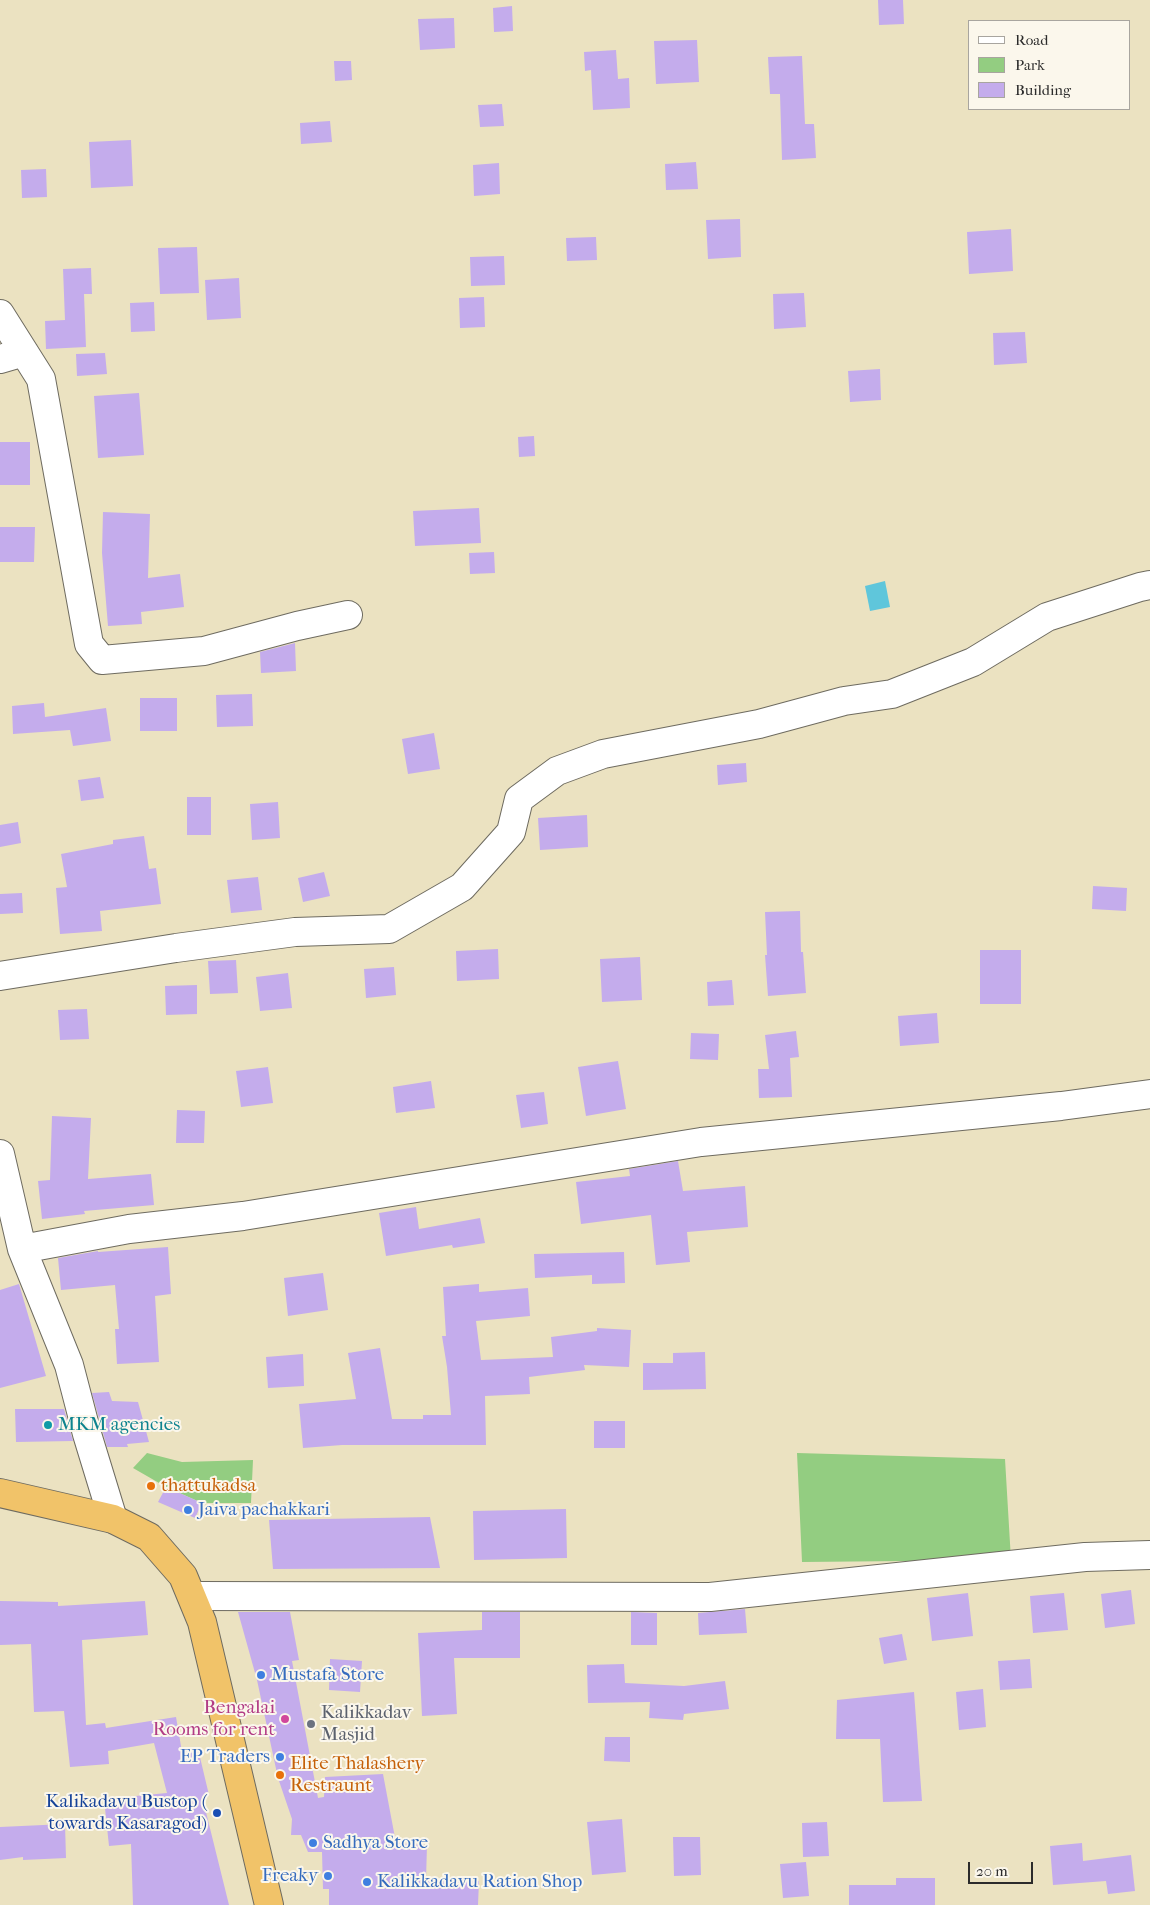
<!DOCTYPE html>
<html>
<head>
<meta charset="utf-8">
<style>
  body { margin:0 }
  #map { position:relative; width:1150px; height:1905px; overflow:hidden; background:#ebe2c1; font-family:"IM FELL French Canon",serif }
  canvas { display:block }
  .legend { position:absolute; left:968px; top:20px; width:162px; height:90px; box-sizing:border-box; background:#fbf7ec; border:1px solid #a8a59f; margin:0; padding:6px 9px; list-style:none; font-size:15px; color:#2b2b2b }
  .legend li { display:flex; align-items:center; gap:10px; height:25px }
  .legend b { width:25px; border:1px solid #a8a59f }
  .scale { position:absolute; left:968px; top:1862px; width:65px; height:22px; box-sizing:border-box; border:2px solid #2b2b2b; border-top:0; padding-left:6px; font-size:15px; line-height:18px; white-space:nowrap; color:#2b2b2b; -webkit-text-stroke:4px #fbf7ec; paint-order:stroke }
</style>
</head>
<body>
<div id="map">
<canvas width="1150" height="1905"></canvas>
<ul class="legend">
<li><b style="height:6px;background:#fff"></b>Road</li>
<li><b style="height:14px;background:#93cd81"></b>Park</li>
<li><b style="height:14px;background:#c4acec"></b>Building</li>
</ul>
<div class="scale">20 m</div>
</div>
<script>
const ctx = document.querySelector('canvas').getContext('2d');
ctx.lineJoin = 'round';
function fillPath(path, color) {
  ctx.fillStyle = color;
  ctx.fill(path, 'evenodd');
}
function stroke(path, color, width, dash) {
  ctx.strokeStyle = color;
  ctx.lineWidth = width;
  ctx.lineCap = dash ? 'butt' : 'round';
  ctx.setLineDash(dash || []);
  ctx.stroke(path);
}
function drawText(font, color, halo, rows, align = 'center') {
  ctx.font = font + ' "IM FELL French Canon",serif';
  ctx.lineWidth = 4;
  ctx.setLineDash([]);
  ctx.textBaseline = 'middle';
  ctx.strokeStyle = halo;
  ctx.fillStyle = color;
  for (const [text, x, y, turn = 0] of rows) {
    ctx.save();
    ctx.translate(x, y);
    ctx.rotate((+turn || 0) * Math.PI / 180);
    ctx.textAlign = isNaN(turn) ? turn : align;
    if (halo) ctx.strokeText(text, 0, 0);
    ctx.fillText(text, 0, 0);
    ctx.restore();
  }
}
fillPath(new Path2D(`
  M 147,1453 L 182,1462 L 253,1460 L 251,1503 L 202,1503 L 166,1487 L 133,1468 Z
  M 797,1453 L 1005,1459 L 1011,1560 L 802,1562 Z`), '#93cd81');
fillPath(new Path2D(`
  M 885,581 L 890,607 L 870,611 L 865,586 Z`), '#5fc6db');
fillPath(new Path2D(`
  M 878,0 L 903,0 L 904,24 L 879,25 Z
  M 512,6 L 513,31 L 494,32 L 493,8 Z
  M 454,18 L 455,48 L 420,50 L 418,19 Z
  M 697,40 L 699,82 L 656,84 L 654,41 Z
  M 616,50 L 618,79 L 629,78 L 630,108 L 593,110 L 591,70 L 585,71 L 584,52 Z
  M 802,56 L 805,124 L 814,124 L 816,158 L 782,160 L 780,94 L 770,94 L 768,57 Z
  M 334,61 L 351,61 L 352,80 L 335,81 Z
  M 502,104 L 504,126 L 480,127 L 478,105 Z
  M 330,121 L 332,142 L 301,144 L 300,123 Z
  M 131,140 L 133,186 L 91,188 L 89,142 Z
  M 696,162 L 698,189 L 666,190 L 665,164 Z
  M 499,163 L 500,194 L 474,196 L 473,165 Z
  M 46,169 L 47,197 L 22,198 L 21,170 Z
  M 740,219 L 741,257 L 708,259 L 706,220 Z
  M 1011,229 L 1013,271 L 969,274 L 967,232 Z
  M 596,237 L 597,260 L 567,261 L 566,238 Z
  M 197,247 L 199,293 L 160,294 L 158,248 Z
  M 504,256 L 505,285 L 471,286 L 470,257 Z
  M 91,268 L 92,294 L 84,294 L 86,347 L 46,349 L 45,321 L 65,320 L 63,269 Z
  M 239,278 L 241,318 L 207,320 L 205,280 Z
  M 804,293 L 806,327 L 774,329 L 773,294 Z
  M 484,297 L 485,327 L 460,328 L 459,298 Z
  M 154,302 L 155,331 L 131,332 L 130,303 Z
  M 1025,332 L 1027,363 L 994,365 L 993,333 Z
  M 105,353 L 107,374 L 77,376 L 76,354 Z
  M 880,369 L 881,400 L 850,402 L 848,371 Z
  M 139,393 L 144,455 L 98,458 L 94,396 Z
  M 534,436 L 535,456 L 519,457 L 518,437 Z
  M 0,442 L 30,442 L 30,485 L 0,485 Z
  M 479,508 L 481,543 L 415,546 L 413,511 Z
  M 103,512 L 150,514 L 148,578 L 180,574 L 184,607 L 141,612 L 142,624 L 108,626 L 102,553 Z
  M 0,527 L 35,527 L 34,562 L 0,562 Z
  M 494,552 L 495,573 L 470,574 L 469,553 Z
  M 295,643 L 296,671 L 261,673 L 260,652 Z
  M 252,694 L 253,726 L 217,727 L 216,695 Z
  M 140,698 L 177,698 L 177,731 L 140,731 Z
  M 44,703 L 45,717 L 106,708 L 111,741 L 73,746 L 70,730 L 13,734 L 12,706 Z
  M 434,733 L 440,769 L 408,774 L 402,739 Z
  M 746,763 L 747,782 L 718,785 L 717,765 Z
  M 100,777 L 104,798 L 81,801 L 78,780 Z
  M 187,797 L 211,797 L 211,835 L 187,835 Z
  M 278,802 L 280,838 L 252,840 L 250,804 Z
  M 587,815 L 588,847 L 540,850 L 538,818 Z
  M 18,822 L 21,843 L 0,847 L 0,825 Z
  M 144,836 L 149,869 L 156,868 L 161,904 L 100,911 L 102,931 L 60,934 L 56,888 L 67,887 L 61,854 L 113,844 L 113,840 Z
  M 324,872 L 330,896 L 303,902 L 298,878 Z
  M 258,877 L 262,910 L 231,913 L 227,880 Z
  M 1093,886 L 1127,888 L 1126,911 L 1092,909 Z
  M 22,893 L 23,913 L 0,914 L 0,894 Z
  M 800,911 L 801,952 L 803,952 L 806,993 L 768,996 L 765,955 L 767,955 L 765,912 Z
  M 498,949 L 499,979 L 457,981 L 456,951 Z
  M 980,950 L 1021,950 L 1021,1004 L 980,1004 Z
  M 640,957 L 642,1000 L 602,1002 L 600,959 Z
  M 236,960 L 238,993 L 210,994 L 208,961 Z
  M 394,967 L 396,995 L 366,998 L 364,969 Z
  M 288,973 L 292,1008 L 260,1011 L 256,977 Z
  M 732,980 L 734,1005 L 708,1006 L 707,982 Z
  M 197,985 L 197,1014 L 166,1015 L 165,986 Z
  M 87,1009 L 89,1039 L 60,1040 L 58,1010 Z
  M 937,1013 L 939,1043 L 900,1046 L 898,1016 Z
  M 796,1031 L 799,1057 L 790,1058 L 792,1097 L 759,1098 L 758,1069 L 769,1069 L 765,1035 Z
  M 691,1033 L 719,1034 L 718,1060 L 690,1059 Z
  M 618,1061 L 626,1109 L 586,1116 L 578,1067 Z
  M 268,1067 L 273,1103 L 241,1107 L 236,1071 Z
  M 431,1081 L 435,1108 L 396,1113 L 393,1087 Z
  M 544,1092 L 548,1124 L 521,1128 L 516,1095 Z
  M 177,1110 L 205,1111 L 204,1143 L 176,1143 Z
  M 52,1116 L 91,1118 L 88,1179 L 151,1174 L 154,1205 L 84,1211 L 85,1214 L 42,1219 L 38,1181 L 50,1180 Z
  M 678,1161 L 683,1191 L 745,1186 L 748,1227 L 687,1232 L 690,1262 L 656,1265 L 651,1215 L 581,1224 L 576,1182 L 630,1176 L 629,1169 Z
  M 416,1207 L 419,1229 L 480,1218 L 485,1243 L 453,1248 L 452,1245 L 386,1256 L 379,1213 Z
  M 168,1247 L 171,1294 L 155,1296 L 159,1362 L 117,1364 L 115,1329 L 119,1329 L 115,1285 L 61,1290 L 58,1258 L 98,1251 L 98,1252 Z
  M 624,1252 L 625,1283 L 592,1284 L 592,1275 L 535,1278 L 534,1254 Z
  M 323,1273 L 328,1310 L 288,1316 L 284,1278 Z
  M 19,1284 L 46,1376 L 0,1388 L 0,1290 Z
  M 479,1284 L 479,1292 L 528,1288 L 530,1316 L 476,1321 L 481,1360 L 553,1357 L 551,1337 L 597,1331 L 597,1328 L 631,1330 L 629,1367 L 584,1365 L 585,1370 L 529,1377 L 530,1394 L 485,1396 L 486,1445 L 342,1445 L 303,1448 L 299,1404 L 356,1399 L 348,1353 L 380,1348 L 392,1419 L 423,1419 L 423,1415 L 451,1415 L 447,1367 L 442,1336 L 446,1336 L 443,1287 Z
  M 705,1352 L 706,1389 L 643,1390 L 643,1363 L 673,1363 L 673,1353 Z
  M 303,1354 L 304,1386 L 268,1388 L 266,1357 Z
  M 109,1392 L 112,1401 L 138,1402 L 149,1442 L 127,1444 L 128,1447 L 107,1447 L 92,1393 Z
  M 15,1409 L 64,1409 L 73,1441 L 16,1442 Z
  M 594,1421 L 625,1421 L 625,1448 L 594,1448 Z
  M 166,1487 L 202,1503 L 195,1518 L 158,1502 Z
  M 566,1509 L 567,1558 L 474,1560 L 473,1511 Z
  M 430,1517 L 440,1568 L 273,1569 L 269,1520 Z
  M 1131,1590 L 1135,1624 L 1105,1628 L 1101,1594 Z
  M 968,1593 L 973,1636 L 932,1641 L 927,1598 Z
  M 1064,1593 L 1068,1630 L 1033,1633 L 1030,1596 Z
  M 0,1601 L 58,1602 L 58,1606 L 145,1601 L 148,1635 L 82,1640 L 86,1725 L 105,1723 L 106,1728 L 176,1717 L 182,1752 L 198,1749 L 209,1795 L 202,1796 L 229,1905 L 133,1905 L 131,1844 L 109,1846 L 104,1799 L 167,1793 L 154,1743 L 108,1751 L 109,1764 L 70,1767 L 64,1711 L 34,1712 L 31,1644 L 0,1645 Z
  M 745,1609 L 747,1633 L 699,1635 L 698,1613 Z
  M 238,1612 L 290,1612 L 299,1660 L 292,1661 L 318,1798 L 324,1797 L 325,1777 L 383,1774 L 396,1843 L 427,1845 L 426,1880 L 479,1881 L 478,1905 L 329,1905 L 329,1889 L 323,1889 L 322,1852 L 308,1852 L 301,1835 L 291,1835 L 292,1819 L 278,1778 L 257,1680 Z
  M 482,1612 L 520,1612 L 520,1658 L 454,1658 L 457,1714 L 422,1716 L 418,1633 L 482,1630 Z
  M 631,1612 L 657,1613 L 657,1645 L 631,1645 Z
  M 902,1634 L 907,1660 L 884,1664 L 879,1638 Z
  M 330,1659 L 362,1661 L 360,1692 L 329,1690 Z
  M 1030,1659 L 1032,1688 L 1000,1690 L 998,1661 Z
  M 624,1664 L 625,1683 L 684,1686 L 725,1681 L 729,1709 L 684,1714 L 683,1720 L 649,1718 L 650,1702 L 588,1703 L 587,1665 Z
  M 983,1689 L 986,1727 L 959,1730 L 956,1692 Z
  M 914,1692 L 922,1801 L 883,1802 L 880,1739 L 836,1739 L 837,1700 Z
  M 605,1737 L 630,1737 L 630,1762 L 604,1761 Z
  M 622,1819 L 626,1872 L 592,1875 L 587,1822 Z
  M 827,1822 L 829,1856 L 803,1857 L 802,1823 Z
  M 65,1824 L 66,1858 L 23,1860 L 23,1857 L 0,1860 L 0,1827 Z
  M 673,1837 L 700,1837 L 701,1875 L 674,1876 Z
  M 1082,1843 L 1083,1861 L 1131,1855 L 1135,1891 L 1108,1894 L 1106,1881 L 1053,1885 L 1050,1846 Z
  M 806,1862 L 809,1896 L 783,1898 L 780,1864 Z
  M 896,1878 L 935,1878 L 935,1905 L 849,1905 L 849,1885 L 896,1885 Z`), '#c4acec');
const minor = new Path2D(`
  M 0,314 L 41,379 L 89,644 L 102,660 L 204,651 L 297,626 L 348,615
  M 0,359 L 24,352
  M 0,976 L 176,948 L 295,932 L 389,929 L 462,887 L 511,832 L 519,799 L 557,771 L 603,754 L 759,724 L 844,701 L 892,694 L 973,662 L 1047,617 L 1140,587 L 1150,585
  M 0,1154 L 22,1249 L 69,1365 L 87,1434 L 113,1519
  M 22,1249 L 129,1229 L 243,1216 L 701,1142 L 1061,1106 L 1150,1094
  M 192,1596 L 710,1597 L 1085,1557 L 1150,1555`);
const highway = new Path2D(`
  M 0,1493 L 113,1519 L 149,1537 L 183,1576 L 202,1622 L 269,1905`);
stroke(minor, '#6e6b60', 30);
stroke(highway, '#6e6b60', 30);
stroke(minor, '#fff', 28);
stroke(highway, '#f1c369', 28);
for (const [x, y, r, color] of [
  [48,1425,5,"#0f9aa8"],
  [151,1486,5,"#e8710a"],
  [188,1510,5,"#3f7fe0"],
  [261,1675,5,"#3f7fe0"],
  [285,1719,5,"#d1479c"],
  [311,1724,5,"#6b7280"],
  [280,1757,5,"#3f7fe0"],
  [280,1775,5,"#e8710a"],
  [217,1813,5,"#1a4fb4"],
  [313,1843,5,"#3f7fe0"],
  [328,1876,5,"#3f7fe0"],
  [367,1882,5,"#3f7fe0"]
]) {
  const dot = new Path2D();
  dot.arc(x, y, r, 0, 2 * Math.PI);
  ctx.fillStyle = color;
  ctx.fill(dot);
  stroke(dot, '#fbf7ec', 2);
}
drawText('19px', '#0d838f', '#fbf7ec', [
  ["MKM agencies",58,1425]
], 'left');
drawText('19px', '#c56008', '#fbf7ec', [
  ["thattukadsa",161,1486],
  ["Elite Thalashery",290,1764],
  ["Restraunt",290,1786]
], 'left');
drawText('19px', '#366cbe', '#fbf7ec', [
  ["Jaiva pachakkari",198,1510],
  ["Mustafa Store",271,1675],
  ["EP Traders",270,1757,"right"],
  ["Sadhya Store",323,1843],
  ["Freaky",318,1876,"right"],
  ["Kalikkadavu Ration Shop",377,1882]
], 'left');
drawText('19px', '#b23c85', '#fbf7ec', [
  ["Bengalai",275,1708],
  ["Rooms for rent",275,1730]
], 'right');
drawText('19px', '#5b616d', '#fbf7ec', [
  ["Kalikkadav",321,1713],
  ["Masjid",321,1735]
], 'left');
drawText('19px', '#164399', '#fbf7ec', [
  ["Kalikadavu Bustop (",207,1802],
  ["towards Kasaragod)",207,1824]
], 'right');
</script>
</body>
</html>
